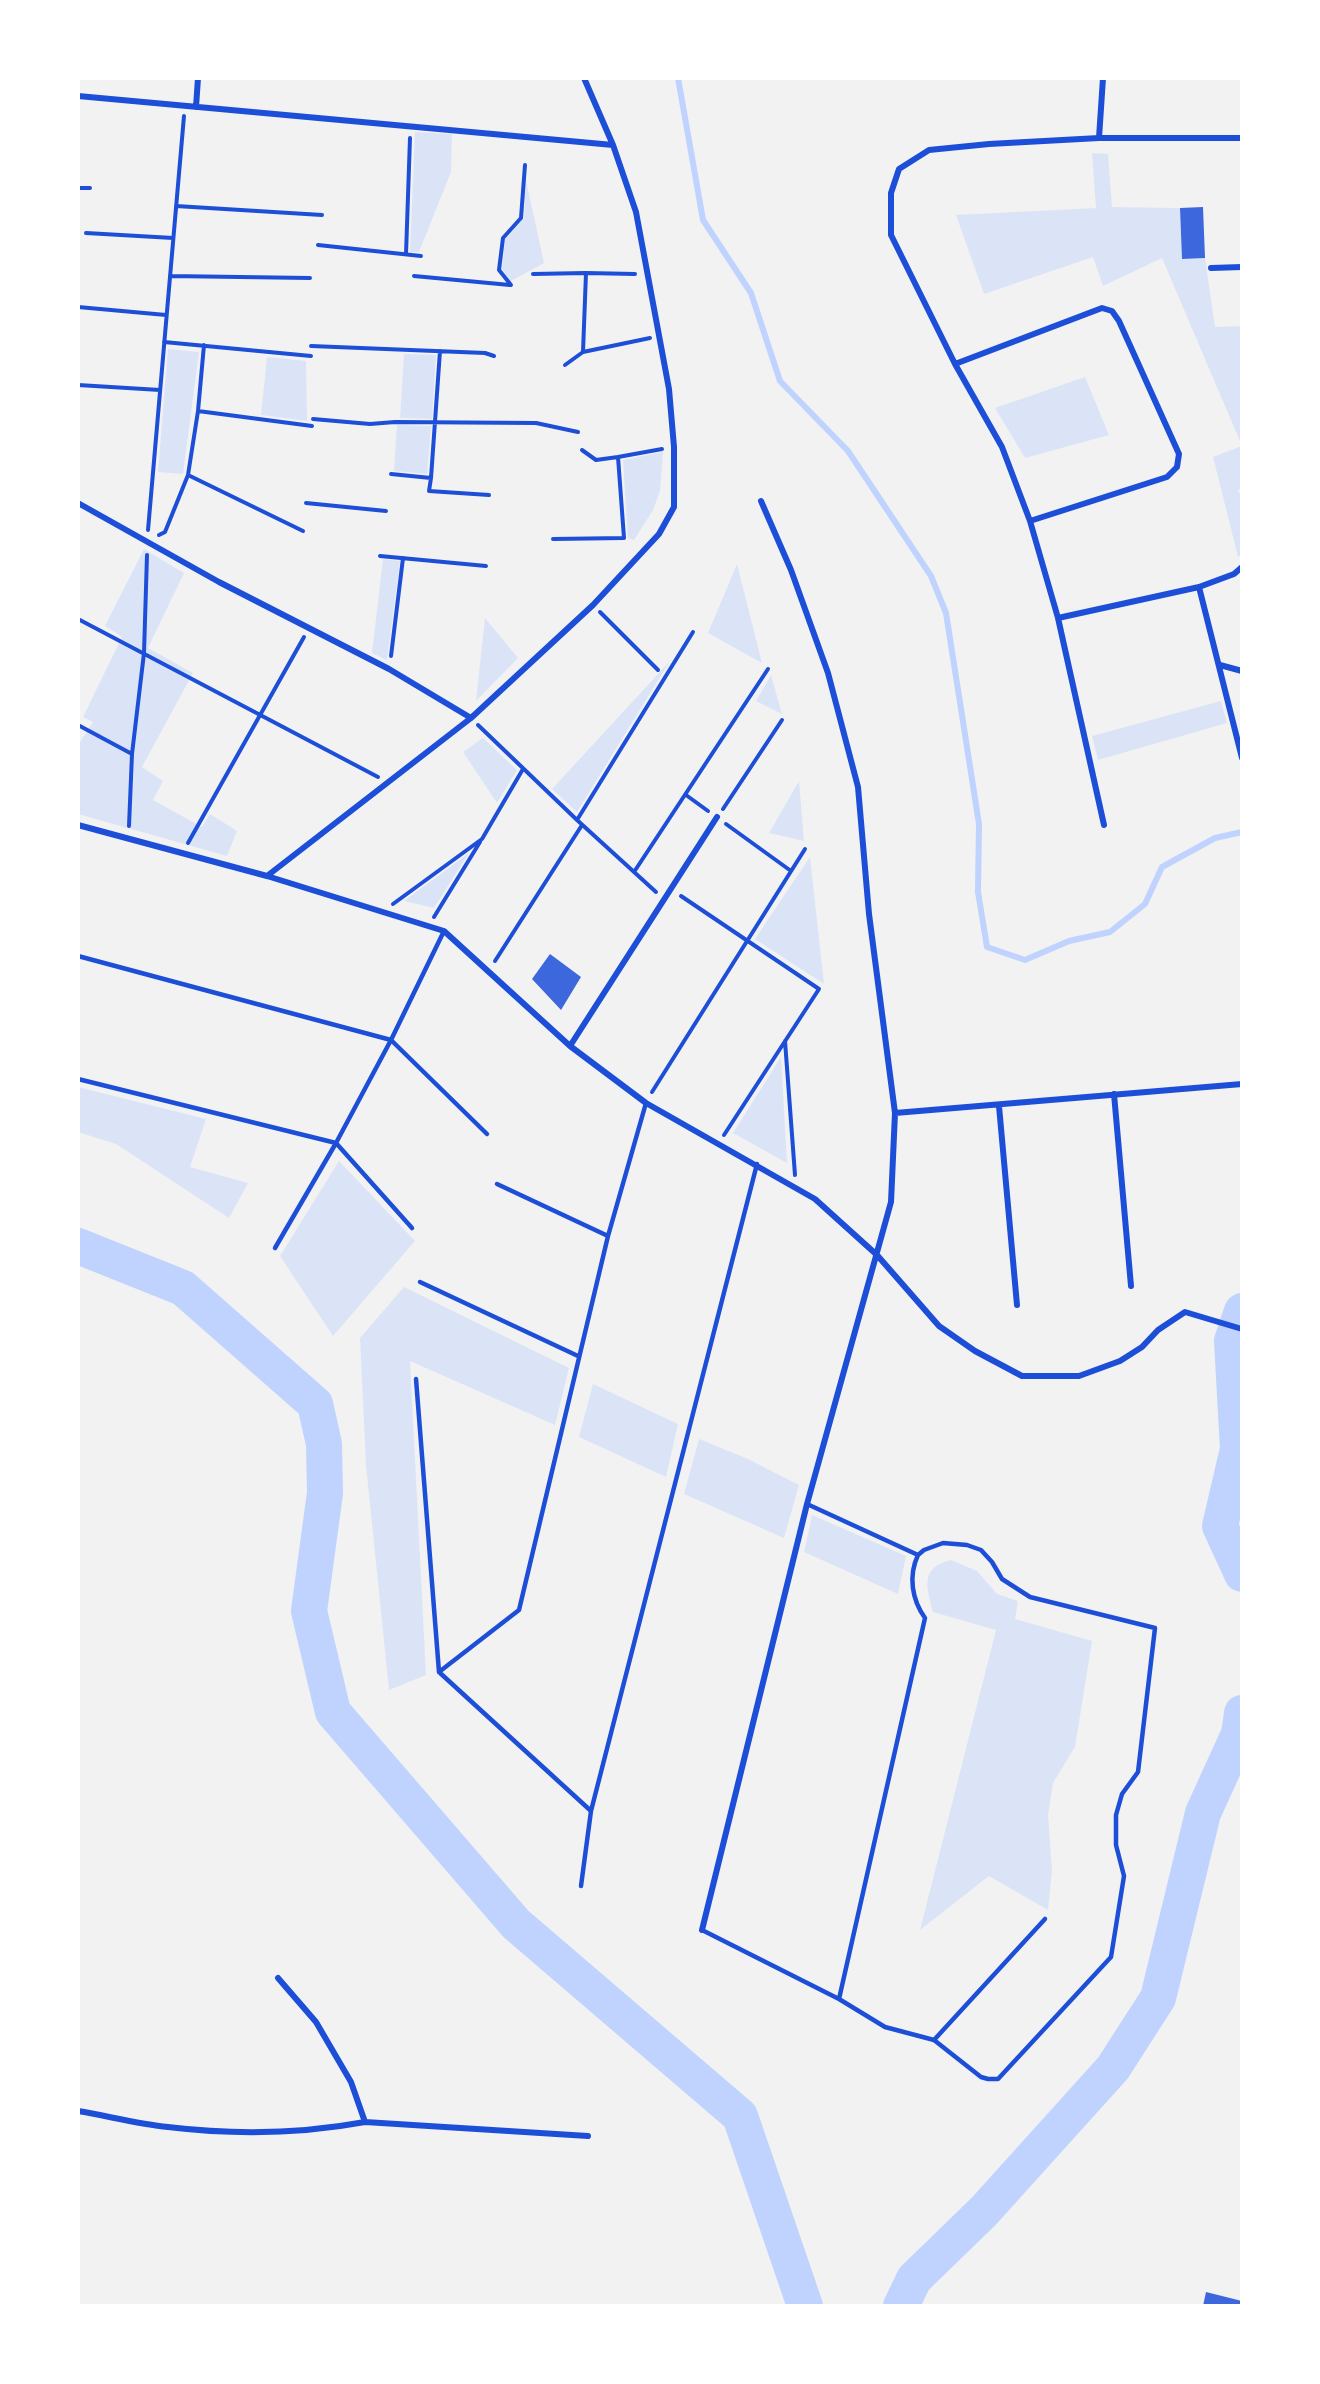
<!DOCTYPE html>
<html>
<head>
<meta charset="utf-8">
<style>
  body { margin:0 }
  #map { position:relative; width:1320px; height:2384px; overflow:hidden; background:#f2f2f2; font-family:Manrope,sans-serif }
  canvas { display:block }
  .frame { position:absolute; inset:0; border:80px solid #fff; pointer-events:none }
</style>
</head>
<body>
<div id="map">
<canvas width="1320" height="2384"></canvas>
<div class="frame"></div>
</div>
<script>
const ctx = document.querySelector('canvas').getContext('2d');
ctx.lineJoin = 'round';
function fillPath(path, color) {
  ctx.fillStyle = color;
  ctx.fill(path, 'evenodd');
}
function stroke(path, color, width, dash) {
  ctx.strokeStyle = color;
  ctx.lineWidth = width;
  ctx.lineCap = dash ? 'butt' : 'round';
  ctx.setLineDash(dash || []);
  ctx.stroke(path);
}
fillPath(new Path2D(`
  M 415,132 L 452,134 L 451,172 L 419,252 L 410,252 Z
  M 1092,153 L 1108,154 L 1112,207 L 1180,208 L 1182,259 L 1205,258 L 1215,327 L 1242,326 L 1242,485 L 1238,492 L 1242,495 L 1242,554 L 1238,557 L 1213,457 L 1242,446 L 1162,258 L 1103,286 L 1093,257 L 984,294 L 956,215 L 1096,208 Z
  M 526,180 L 544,263 L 511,281 L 502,270 L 505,240 L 524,218 Z
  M 168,349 L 199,352 L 183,474 L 158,472 Z
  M 404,354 L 436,355 L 432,419 L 400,418 Z
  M 267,357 L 306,361 L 307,421 L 261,415 Z
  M 1085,377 L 1109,435 L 1025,458 L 995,408 Z
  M 397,425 L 431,426 L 427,474 L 394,471 Z
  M 663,452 L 660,491 L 653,510 L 634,540 L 628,538 L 623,460 Z
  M 144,549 L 184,573 L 148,648 L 193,673 L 142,767 L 163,781 L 153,800 L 202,827 L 210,814 L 237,831 L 227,856 L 78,814 L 78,745 L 93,722 L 83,717 L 122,637 L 105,626 Z
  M 383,559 L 400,561 L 387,660 L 372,653 Z
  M 737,564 L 762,663 L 708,633 Z
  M 485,618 L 518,658 L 476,701 Z
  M 670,661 L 577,812 L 552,789 Z
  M 771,675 L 782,714 L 756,701 Z
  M 1221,701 L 1227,723 L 1098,760 L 1092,736 Z
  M 483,738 L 517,770 L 497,803 L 463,752 Z
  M 799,781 L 804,841 L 769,833 Z
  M 469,853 L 434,908 L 404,901 Z
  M 810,857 L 824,984 L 755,939 Z
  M 781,1057 L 787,1163 L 733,1133 Z
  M 78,1087 L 206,1119 L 190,1167 L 248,1183 L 229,1218 L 116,1144 L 78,1132 Z
  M 339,1161 L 415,1241 L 333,1336 L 280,1256 Z
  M 404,1287 L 569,1368 L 555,1425 L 410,1361 L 426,1675 L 389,1690 L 366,1465 L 360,1338 Z
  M 593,1384 L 678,1424 L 666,1477 L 579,1437 Z
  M 699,1439 L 748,1459 L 799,1485 L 784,1538 L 684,1494 Z
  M 812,1515 L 906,1556 L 898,1594 L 804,1552 Z
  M 951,1560 L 977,1571 L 997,1594 L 1018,1601 L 1015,1619 L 1092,1641 L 1075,1747 L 1053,1783 L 1048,1815 L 1052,1870 L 1048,1910 L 989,1876 L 920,1930 L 996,1630 L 933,1612 C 926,1586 920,1567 951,1560 Z`), '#dbe4f7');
stroke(new Path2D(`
  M 678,78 L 703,220 L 751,293 L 780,381 L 848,451 L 931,576 L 946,613 L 979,824 L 978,892 L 987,947 L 1025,960 L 1069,941 L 1110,932 L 1145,904 L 1162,867 L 1215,838 L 1242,832`), '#bfd3fe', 6);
stroke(new Path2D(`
  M 78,1246 L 183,1288 L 315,1404 L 324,1444 L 325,1493 L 309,1611 L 333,1712 L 516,1924 L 740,2116 L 805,2306
  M 1242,1311 L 1232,1341 L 1238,1449 L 1220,1526 L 1242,1574
  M 901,2306 L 914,2279 L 984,2211 L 1113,2068 L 1158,1998 L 1203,1813 L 1239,1734 L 1242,1713`), '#bfd3fe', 36);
fillPath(new Path2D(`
  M 1203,207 L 1205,258 L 1182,259 L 1180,208 Z
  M 550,954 L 581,977 L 561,1010 L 532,979 Z
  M 1206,2292 L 1242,2301 L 1242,2306 L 1203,2306 Z`), '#3d67dc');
stroke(new Path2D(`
  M 78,188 L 90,188
  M 176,206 L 322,215
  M 86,233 L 173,238
  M 318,245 L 421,256
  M 406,254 L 410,138
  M 533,274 L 586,273
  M 170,276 L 310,278
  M 414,276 L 510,285
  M 511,285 L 499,270 L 503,238 L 521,218 L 525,165
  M 78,307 L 166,315
  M 164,342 L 311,356
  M 311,346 L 485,353 L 494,356
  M 583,352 L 650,338
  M 565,365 L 583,352 L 586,273 L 635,274
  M 78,385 L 160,390
  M 198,411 L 204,345
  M 313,419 L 370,424 L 395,422 L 536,423 L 578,432
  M 618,457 L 662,449
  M 391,474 L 431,478 L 429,491 L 489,495
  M 431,478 L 440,351
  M 306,503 L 386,511
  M 148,530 L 184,116
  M 303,531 L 188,475 L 198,411 L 312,426
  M 159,535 L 165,532 L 188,475
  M 553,539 L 624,538 L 618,457 L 596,460 L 582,450
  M 380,556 L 486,566
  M 600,612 L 658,670
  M 78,619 L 378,777
  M 391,656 L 403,558
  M 78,725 L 132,754
  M 478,725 L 577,820 L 656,892
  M 686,795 L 708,811
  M 723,809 L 782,720
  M 577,820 L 693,632
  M 726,824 L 791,871
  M 129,826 L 132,754 L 144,653 L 147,555
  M 188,843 L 304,637
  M 634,872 L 768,669
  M 681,896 L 819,989 L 724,1135
  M 393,904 L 482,839 L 523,769
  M 434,917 L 480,842
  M 495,961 L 582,825
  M 785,1041 L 795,1175
  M 652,1092 L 805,849`), '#1d4ed8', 4);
stroke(new Path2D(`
  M 78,956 L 391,1040 L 487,1134
  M 78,1079 L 336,1143 L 412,1228
  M 497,1184 L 608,1236
  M 275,1248 L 336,1143 L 391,1040 L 444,931
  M 420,1282 L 578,1356
  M 416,1379 L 439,1672 L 591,1811
  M 807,1504 L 918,1555
  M 439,1672 L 519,1610 L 608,1236 L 646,1103
  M 581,1886 L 591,1811 L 757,1164
  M 702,1930 L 839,1999 L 885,2027 L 934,2040 L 981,2077 L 988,2079 L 998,2079 L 1111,1957 L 1124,1876 L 1116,1845 L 1116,1815 L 1122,1794 L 1138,1772 L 1155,1628 L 1030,1597 L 1002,1579 L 992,1562 L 981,1550 L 967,1545 L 943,1543 L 924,1550 L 918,1555
  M 839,1999 L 925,1618 C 912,1600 908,1576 918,1555
  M 934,2040 L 1045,1919`), '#1d4ed8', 4.5);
stroke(new Path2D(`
  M 78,96 L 613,145
  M 196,107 L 198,78
  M 1099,138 L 1103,78
  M 1211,268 L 1242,267
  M 955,364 L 1102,308 L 1112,311 L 1119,321 L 1179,454 L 1177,467 L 1167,477 L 1030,521
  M 78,503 L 219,582 L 389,669 L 471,718
  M 1199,587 L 1242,758
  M 1058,618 L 1199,587 L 1234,574 L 1242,567
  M 1220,665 L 1242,671
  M 78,825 L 267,876 L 444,931 L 570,1046 L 646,1103 L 815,1199 L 877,1255 L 939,1326 L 975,1351 L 1022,1376 L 1079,1376 L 1120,1361 L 1142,1347 L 1158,1330 L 1185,1312 L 1242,1329
  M 1104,825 L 1058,618 L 1030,521 L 1002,447 L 955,364 L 891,235 L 891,193 L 899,169 L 929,150 L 989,144 L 1099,138 L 1242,138
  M 267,876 L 471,718 L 593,605 L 659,534 L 674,507 L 674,447 L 669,389 L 636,212 L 613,145 L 584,78
  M 570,1046 L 717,817
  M 1114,1094 L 1131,1286
  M 999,1106 L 1017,1305
  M 895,1113 L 1242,1084
  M 702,1930 L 807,1504 L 891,1202 L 895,1113 L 869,914 L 858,787 L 828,673 L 791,570 L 761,501
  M 278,1978 L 316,2022 L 351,2082 L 365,2122
  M 78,2111 C 108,2116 138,2124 168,2127 C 234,2135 300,2134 365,2122 L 588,2136`), '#1d4ed8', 6);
</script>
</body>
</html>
